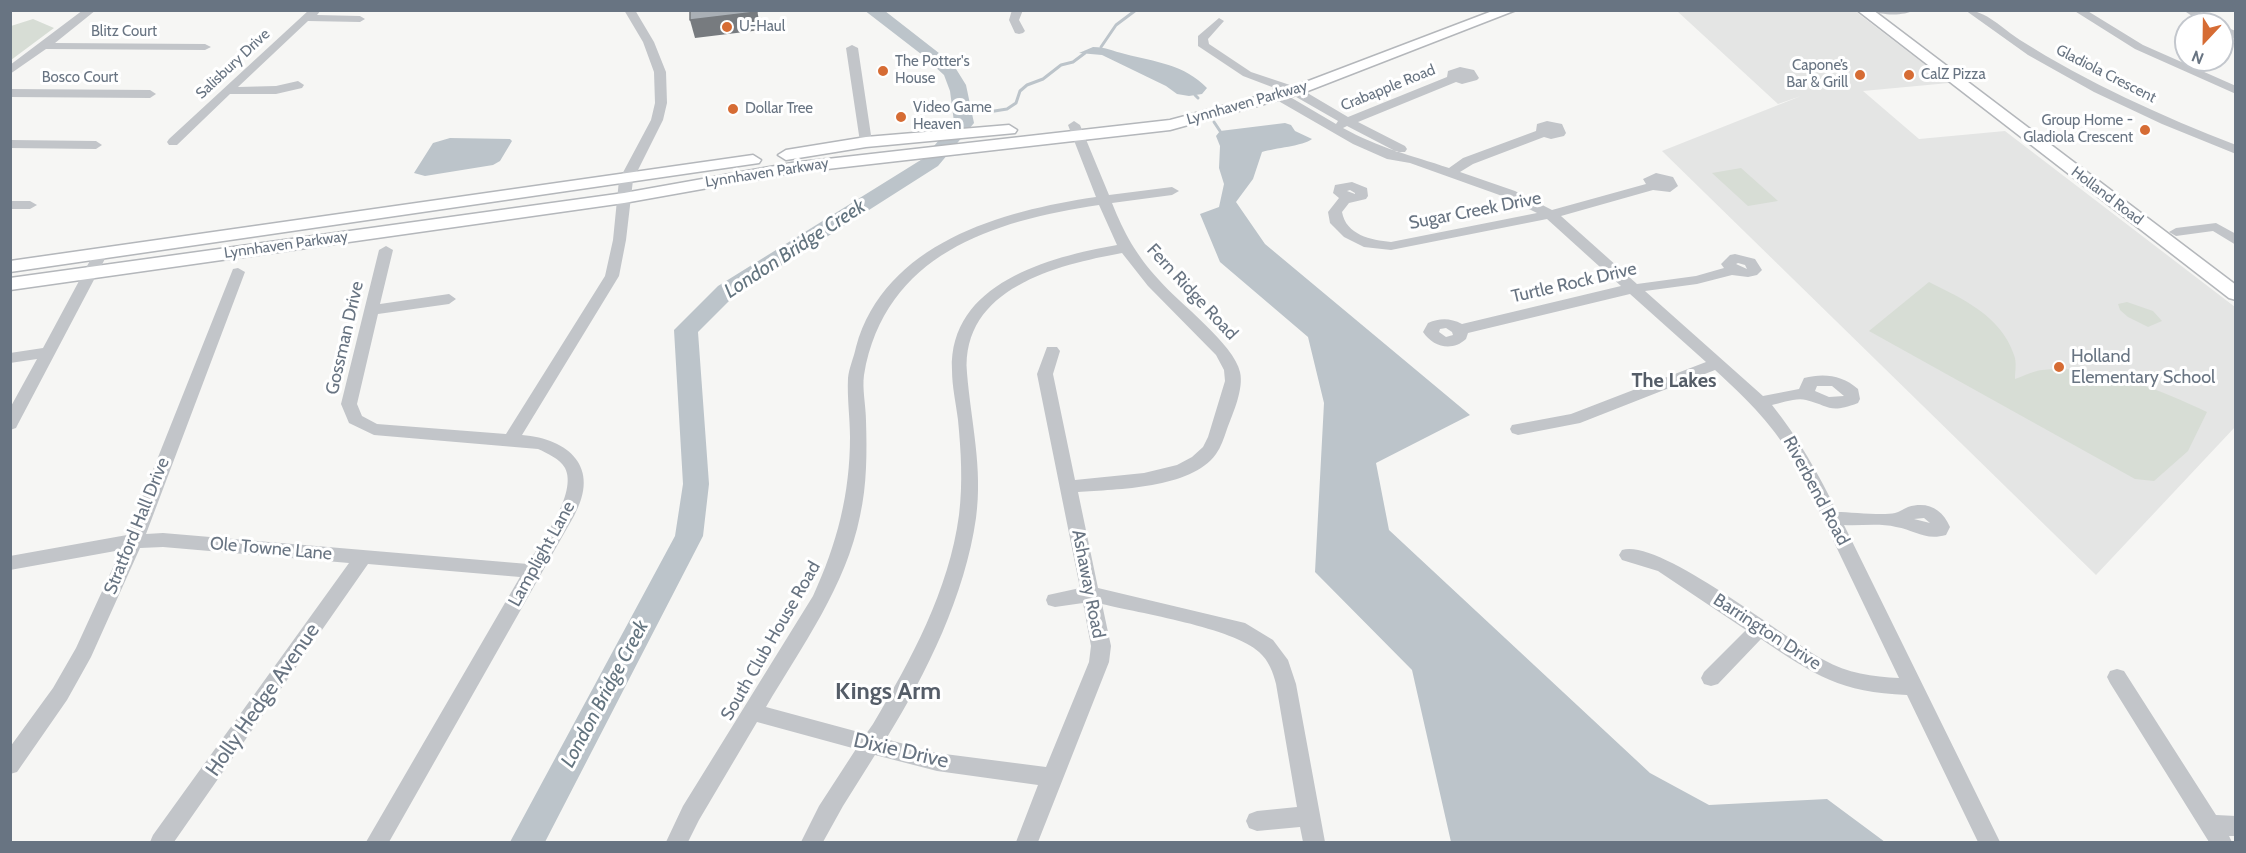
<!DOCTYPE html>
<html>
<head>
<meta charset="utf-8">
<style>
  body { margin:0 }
  #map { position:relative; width:2246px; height:853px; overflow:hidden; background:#f6f6f4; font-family:Cabin,sans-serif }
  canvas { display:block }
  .frame { position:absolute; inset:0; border:12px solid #687482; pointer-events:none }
  .north { position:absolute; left:2174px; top:12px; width:60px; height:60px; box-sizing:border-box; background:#fff; border:2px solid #c3c7cd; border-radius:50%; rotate:202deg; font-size:16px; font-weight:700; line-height:24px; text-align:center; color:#687482 }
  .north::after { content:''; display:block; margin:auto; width:21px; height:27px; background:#d66c34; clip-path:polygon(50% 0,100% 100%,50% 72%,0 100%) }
</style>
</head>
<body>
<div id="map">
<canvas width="2246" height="853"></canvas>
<div class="frame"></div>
<div class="north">N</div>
</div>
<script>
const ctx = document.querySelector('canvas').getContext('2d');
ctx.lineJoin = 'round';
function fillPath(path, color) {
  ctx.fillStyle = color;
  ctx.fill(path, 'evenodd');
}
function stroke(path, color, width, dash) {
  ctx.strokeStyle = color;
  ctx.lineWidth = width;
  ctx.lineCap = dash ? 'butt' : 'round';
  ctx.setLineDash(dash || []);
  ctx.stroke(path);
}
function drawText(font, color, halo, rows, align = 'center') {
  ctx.font = font + ' Cabin,sans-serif';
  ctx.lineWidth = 6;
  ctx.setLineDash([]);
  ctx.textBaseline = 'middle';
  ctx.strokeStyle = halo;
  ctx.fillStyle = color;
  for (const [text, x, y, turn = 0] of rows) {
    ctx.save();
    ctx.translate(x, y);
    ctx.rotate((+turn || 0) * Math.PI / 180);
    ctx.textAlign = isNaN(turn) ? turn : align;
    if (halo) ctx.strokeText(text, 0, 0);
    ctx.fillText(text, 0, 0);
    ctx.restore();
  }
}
fillPath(new Path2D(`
  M 1677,11 L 1855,11 L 1949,83 L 1863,91 L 1919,139 L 2005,131 L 2235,307 L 2235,427 L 2096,575 L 1662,151 L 1801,96 L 1778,104 Z`), '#e4e5e4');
fillPath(new Path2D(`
  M 33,19 L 54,28 L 11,60 L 11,26 Z
  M 1741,168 L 1778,201 L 1748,206 L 1712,173 Z
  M 1929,282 C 1963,299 2001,316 2014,355 C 2017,362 2015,372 2015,379 C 2024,376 2033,371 2042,370 C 2097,364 2158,389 2207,412 L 2188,451 L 2154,481 L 2135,479 L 1869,331 Z
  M 2127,302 L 2153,311 L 2162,321 L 2148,327 L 2128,317 L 2120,310 L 2118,304 Z`), '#d7ddd5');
fillPath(new Path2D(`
  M 1093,47 C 1107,47 1112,51 1125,54 C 1155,62 1184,64 1207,88 L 1202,94 L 1189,96 L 1177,94 L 1166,86 L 1102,55 L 1079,53 Z
  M 1285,123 L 1291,125 L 1295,131 L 1312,139 C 1303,146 1275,148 1262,152 L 1253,179 L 1236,202 L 1265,244 L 1470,415 L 1376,463 L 1389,530 L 1650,773 L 1709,805 L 1827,799 L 1885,842 L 1451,842 L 1412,670 L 1315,572 L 1324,403 L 1308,337 L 1220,262 L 1200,214 L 1219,207 L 1224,184 L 1219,168 L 1220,146 L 1216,136 L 1220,131 Z
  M 450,138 L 510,139 L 512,141 L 500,161 L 493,165 L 425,176 L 414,173 L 433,143 Z`), '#bcc4ca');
stroke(new Path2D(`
  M 1101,47 L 1116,25 L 1136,10
  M 1195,95 L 1198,98
  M 982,113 L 1007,109 L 1016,103 L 1020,91 L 1027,85 L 1043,79 L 1061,65 L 1073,62 L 1085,53
  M 1214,122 L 1220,131`), '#bcc4ca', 3);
fillPath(new Path2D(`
  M 864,10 L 885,11 L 953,64 L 966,85 L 974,123 L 938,166 L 734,296 L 698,332 L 709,484 L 703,536 L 545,842 L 510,842 L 675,536 L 683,484 L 674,330 L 718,286 L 924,158 L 954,122 L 950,91 L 944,75 L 921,54 Z`), '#bcc4ca');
const major = new Path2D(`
  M 1495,10 L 1516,10 L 1300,94 L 1170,130 L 792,173 L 624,203 L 10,290 L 10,278 L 624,193 L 792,163 L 1170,120 L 1290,88 Z
  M 1857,10 L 1873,10 L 2236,285 L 2236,300 L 2229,298 Z
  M 1009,125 L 1017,130 L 1015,133 L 866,147 L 786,160 L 778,155 L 786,150 L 866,137 Z
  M 753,155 L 761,160 L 759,163 L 10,272 L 10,261 Z`);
stroke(major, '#b4b7bb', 3);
fillPath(new Path2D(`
  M 83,10 L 96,10 L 55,43 L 205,44 L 211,47 L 205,50 L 46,49 L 10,74 L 10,65 Z
  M 309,10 L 321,10 L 317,15 L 360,16 L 365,19 L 360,22 L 308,21 L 238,87 L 276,86 L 298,81 L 304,85 L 302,88 L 276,94 L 230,94 L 177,145 L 169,145 L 167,142 L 169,139 Z
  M 624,10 L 635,10 L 654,42 L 666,72 L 667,103 L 663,120 L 633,180 L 626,240 L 619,276 L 522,435 C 569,439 601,467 574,516 L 389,842 L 366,842 L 520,577 L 368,564 L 174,842 L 150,842 L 153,835 L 349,563 L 163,547 L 140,548 L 91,657 L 67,700 L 17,772 L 10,774 L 10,747 L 53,688 L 76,648 L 121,550 L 10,570 L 10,556 L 127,535 L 233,269 L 238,268 L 245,272 L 146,534 L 163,533 L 528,564 C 541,542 578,493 565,468 C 560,459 547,453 538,449 L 374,435 L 349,423 L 341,404 L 379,250 L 386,246 L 393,250 L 380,304 L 449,294 L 456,299 L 449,304 L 378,314 L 357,404 L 362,416 L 377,424 L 506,434 L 605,276 L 613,240 L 619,180 L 651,120 L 655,103 L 654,72 L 643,42 Z
  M 1012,10 L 1023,10 L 1019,20 L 1025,31 L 1023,33 L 1019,34 L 1015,33 L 1009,20 Z
  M 1872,10 L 1914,10 C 1905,16 1881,16 1872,10 Z
  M 1965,10 C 1986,10 2003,29 2020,40 C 2088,83 2161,116 2236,145 L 2236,154 L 2162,124 L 2094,92 L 2028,55 Z
  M 2073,10 L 2086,10 L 2143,45 L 2236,86 L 2236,94 L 2135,49 Z
  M 2183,10 L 2197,10 L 2218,24 L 2204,24 Z
  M 1219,18 L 1224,21 L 1208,39 L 1209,44 L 1251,72 L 1299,88 L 1348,117 L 1447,77 L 1448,71 L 1460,67 L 1474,70 L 1479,78 L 1477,80 L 1462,84 L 1456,82 L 1358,122 L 1405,146 L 1407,149 L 1405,152 L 1397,152 L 1347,126 L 1343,128 C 1379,148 1410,155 1449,168 L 1463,158 L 1536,131 L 1537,124 L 1547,121 L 1562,124 L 1566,133 L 1564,136 L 1551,139 L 1544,137 L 1473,164 L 1460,172 L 1515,191 L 1552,210 L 1646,184 L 1643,179 L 1656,173 L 1673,177 L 1678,186 L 1670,192 L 1653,190 L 1561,216 L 1637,284 L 1696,276 L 1724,268 L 1721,264 L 1730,255 L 1735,254 L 1755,259 L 1762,270 L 1757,275 L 1748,277 L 1732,275 L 1697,284 L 1645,291 L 1763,396 L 1799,389 L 1804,378 C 1824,373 1842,375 1858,389 L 1860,399 L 1858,403 C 1829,414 1830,406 1806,400 C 1797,397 1781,403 1772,405 C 1799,439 1818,473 1837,512 C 1851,512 1883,516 1895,513 C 1899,512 1903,509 1908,507 C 1928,501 1942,509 1950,527 L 1946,535 C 1925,541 1915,530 1896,527 C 1880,523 1860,526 1844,525 L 2000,842 L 1978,842 L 1907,695 C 1840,692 1816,676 1761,639 L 1718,684 L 1711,686 L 1704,684 L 1701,678 L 1704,672 L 1746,630 L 1658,571 L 1622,560 L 1619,555 L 1622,550 C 1660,538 1785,639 1824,660 C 1847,673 1873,677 1899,678 L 1798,467 C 1774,426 1749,401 1715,370 L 1580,423 L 1518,435 L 1512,433 L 1510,429 L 1512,425 L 1571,414 L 1706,362 L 1630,294 L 1468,333 L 1466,339 C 1452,352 1433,347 1423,332 L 1428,323 C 1440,318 1450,318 1462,324 L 1621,286 L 1547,219 L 1391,250 L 1364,247 L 1344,237 L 1330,223 L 1328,212 L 1339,198 L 1333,193 L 1335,185 L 1352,182 L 1367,188 L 1368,196 L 1366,199 L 1349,203 L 1342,212 C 1346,235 1371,240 1391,242 L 1537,213 L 1505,197 L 1410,163 L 1387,159 L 1353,144 L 1275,99 L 1272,87 L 1243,76 L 1198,46 L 1198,36 ZM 1284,91 L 1291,94 L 1338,121 L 1336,124 L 1285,94 ZM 1350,190 L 1355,193 L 1355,194 L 1347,191 ZM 1738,263 L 1745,265 L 1747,269 L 1736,264 ZM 1446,328 L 1452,332 L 1453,335 L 1446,337 L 1439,332 L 1440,329 ZM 1817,386 L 1832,386 L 1844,396 L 1829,397 L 1815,391 ZM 1924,518 L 1930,523 L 1914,519 Z
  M 2222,26 L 2236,31 L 2236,39 L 2222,33 Z
  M 852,45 L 858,48 L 872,142 L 866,146 L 860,142 L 846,48 Z
  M 10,89 L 150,90 L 156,94 L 150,98 L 10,97 Z
  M 1074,121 L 1080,125 L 1109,195 L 1172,187 L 1179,191 L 1172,195 L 1112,203 C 1124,233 1136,255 1159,280 C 1179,303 1234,344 1240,372 C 1244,389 1233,413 1227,429 C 1224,438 1221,447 1216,454 C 1191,489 1117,489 1078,492 L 1098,588 L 1245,623 L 1273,640 L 1288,660 L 1296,684 L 1325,842 L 1303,842 L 1300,827 L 1257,831 L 1249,828 L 1246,821 L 1249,814 L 1257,811 L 1297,807 L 1276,684 C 1273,672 1269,661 1259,652 C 1234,628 1139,613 1102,604 L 1111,646 L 1109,662 L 1038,842 L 1016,842 L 1038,785 L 937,771 L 875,755 L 843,806 L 823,842 L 801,842 L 819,806 L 856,749 L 757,722 L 699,820 L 688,842 L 666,842 L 683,806 L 813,596 C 837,544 850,494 850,437 C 850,418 847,398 848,378 C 849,368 854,357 856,347 C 885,243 1001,211 1096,197 L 1068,125 ZM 1099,205 L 1117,245 C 1049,257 949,283 952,370 C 952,387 956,403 958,420 C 961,451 963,483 959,515 C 949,590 911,660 873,724 L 866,734 L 766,707 C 802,646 846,586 860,516 C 867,485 867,452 866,421 C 866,406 862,389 864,375 C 885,254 992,221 1099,205 ZM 1122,253 L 1148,286 L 1216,355 L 1224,370 L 1225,381 L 1208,437 L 1203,447 L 1192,457 L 1177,465 L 1144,473 L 1075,480 L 1053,374 L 1060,351 L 1057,347 L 1047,347 L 1037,374 L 1080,588 L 1048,595 L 1046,600 L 1048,605 L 1055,607 L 1083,603 L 1091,646 L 1089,662 L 1046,767 L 937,753 L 886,739 C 927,673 965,595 976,518 C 983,468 971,422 967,373 C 961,288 1057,265 1122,253 Z
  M 10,140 L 96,141 L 102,145 L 96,149 L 10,148 Z
  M 10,201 L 30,201 L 37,205 L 30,209 L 10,209 Z
  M 2216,223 L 2236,234 L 2236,245 L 2213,231 L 2176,236 L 2169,232 L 2176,228 Z
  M 100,251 L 107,255 L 18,424 L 16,428 L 10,430 L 10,408 L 37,359 L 10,363 L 10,353 L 43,348 L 93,255 Z
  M 2117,669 L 2124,671 L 2216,815 L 2236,816 L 2236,836 L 2229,836 L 2232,842 L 2209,842 L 2110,683 L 2107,677 L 2110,671 Z`), '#c2c5c9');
fillPath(major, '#fff');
fillPath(new Path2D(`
  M 757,10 L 761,30 L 695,38 L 690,20 Z`), '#777b7f');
const building = new Path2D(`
  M 690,10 L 757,10 L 757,12 L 690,20 Z`);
fillPath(building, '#aab0b6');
stroke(building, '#777b7f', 1.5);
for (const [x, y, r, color] of [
  [727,27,6,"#d66c34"],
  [883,71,6,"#d66c34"],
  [1860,75,6,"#d66c34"],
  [1909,75,6,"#d66c34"],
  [733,109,6,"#d66c34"],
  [901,117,6,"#d66c34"],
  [2145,130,6,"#d66c34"],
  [2059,367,6,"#d66c34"]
]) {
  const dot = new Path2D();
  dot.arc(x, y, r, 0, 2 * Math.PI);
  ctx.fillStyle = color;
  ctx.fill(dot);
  stroke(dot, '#fff', 2);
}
drawText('15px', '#687482', '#fff', [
  ["U-Haul",739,27],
  ["The Potter's",895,62],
  ["House",895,79],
  ["Capone’s",1848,66,"right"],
  ["Bar & Grill",1848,83,"right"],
  ["CalZ Pizza",1921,75],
  ["Video Game",913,108],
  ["Heaven",913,125],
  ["Dollar Tree",745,109],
  ["Group Home -",2133,121,"right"],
  ["Gladiola Crescent",2133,138,"right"]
], 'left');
drawText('15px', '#687482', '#fff', [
  ["Blitz Court",124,32],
  ["Salisbury Drive",233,64,-43],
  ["Gladiola Crescent",2106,74,27],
  ["Bosco Court",80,78],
  ["Crabapple Road",1388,88,-22],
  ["Lynnhaven Parkway",1247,103,-16],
  ["Lynnhaven Parkway",767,173,-9],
  ["Holland Road",2107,196,37],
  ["Lynnhaven Parkway",286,245,-8]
]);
drawText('18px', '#687482', '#fff', [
  ["Sugar Creek Drive",1475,211,-11],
  ["Turtle Rock Drive",1574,283,-13],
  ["Fern Ridge Road",1192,292,47],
  ["Gossman Drive",345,338,-77],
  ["Riverbend Road",1816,491,62],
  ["Stratford Hall Drive",137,526,-68],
  ["Ole Towne Lane",271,549,5],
  ["Lamplight Lane",542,554,-61],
  ["Ashaway Road",1088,584,79],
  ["Barrington Drive",1767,632,33],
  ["South Club House Road",771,641,-60]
]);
drawText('18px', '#687482', '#fff', [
  ["Holland",2071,357],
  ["Elementary School",2071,378]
], 'left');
drawText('italic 20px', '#63747f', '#fff', [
  ["London Bridge Creek",795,249,-33],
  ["London Bridge Creek",605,694,-62]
]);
drawText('bold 20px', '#555d68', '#fff', [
  ["The Lakes",1674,381]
]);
drawText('21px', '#687482', '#fff', [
  ["Holly Hedge Avenue",263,700,-55],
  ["Dixie Drive",901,751,13]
]);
drawText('bold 24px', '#555d68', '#fff', [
  ["Kings Arm",888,692]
]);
</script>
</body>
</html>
